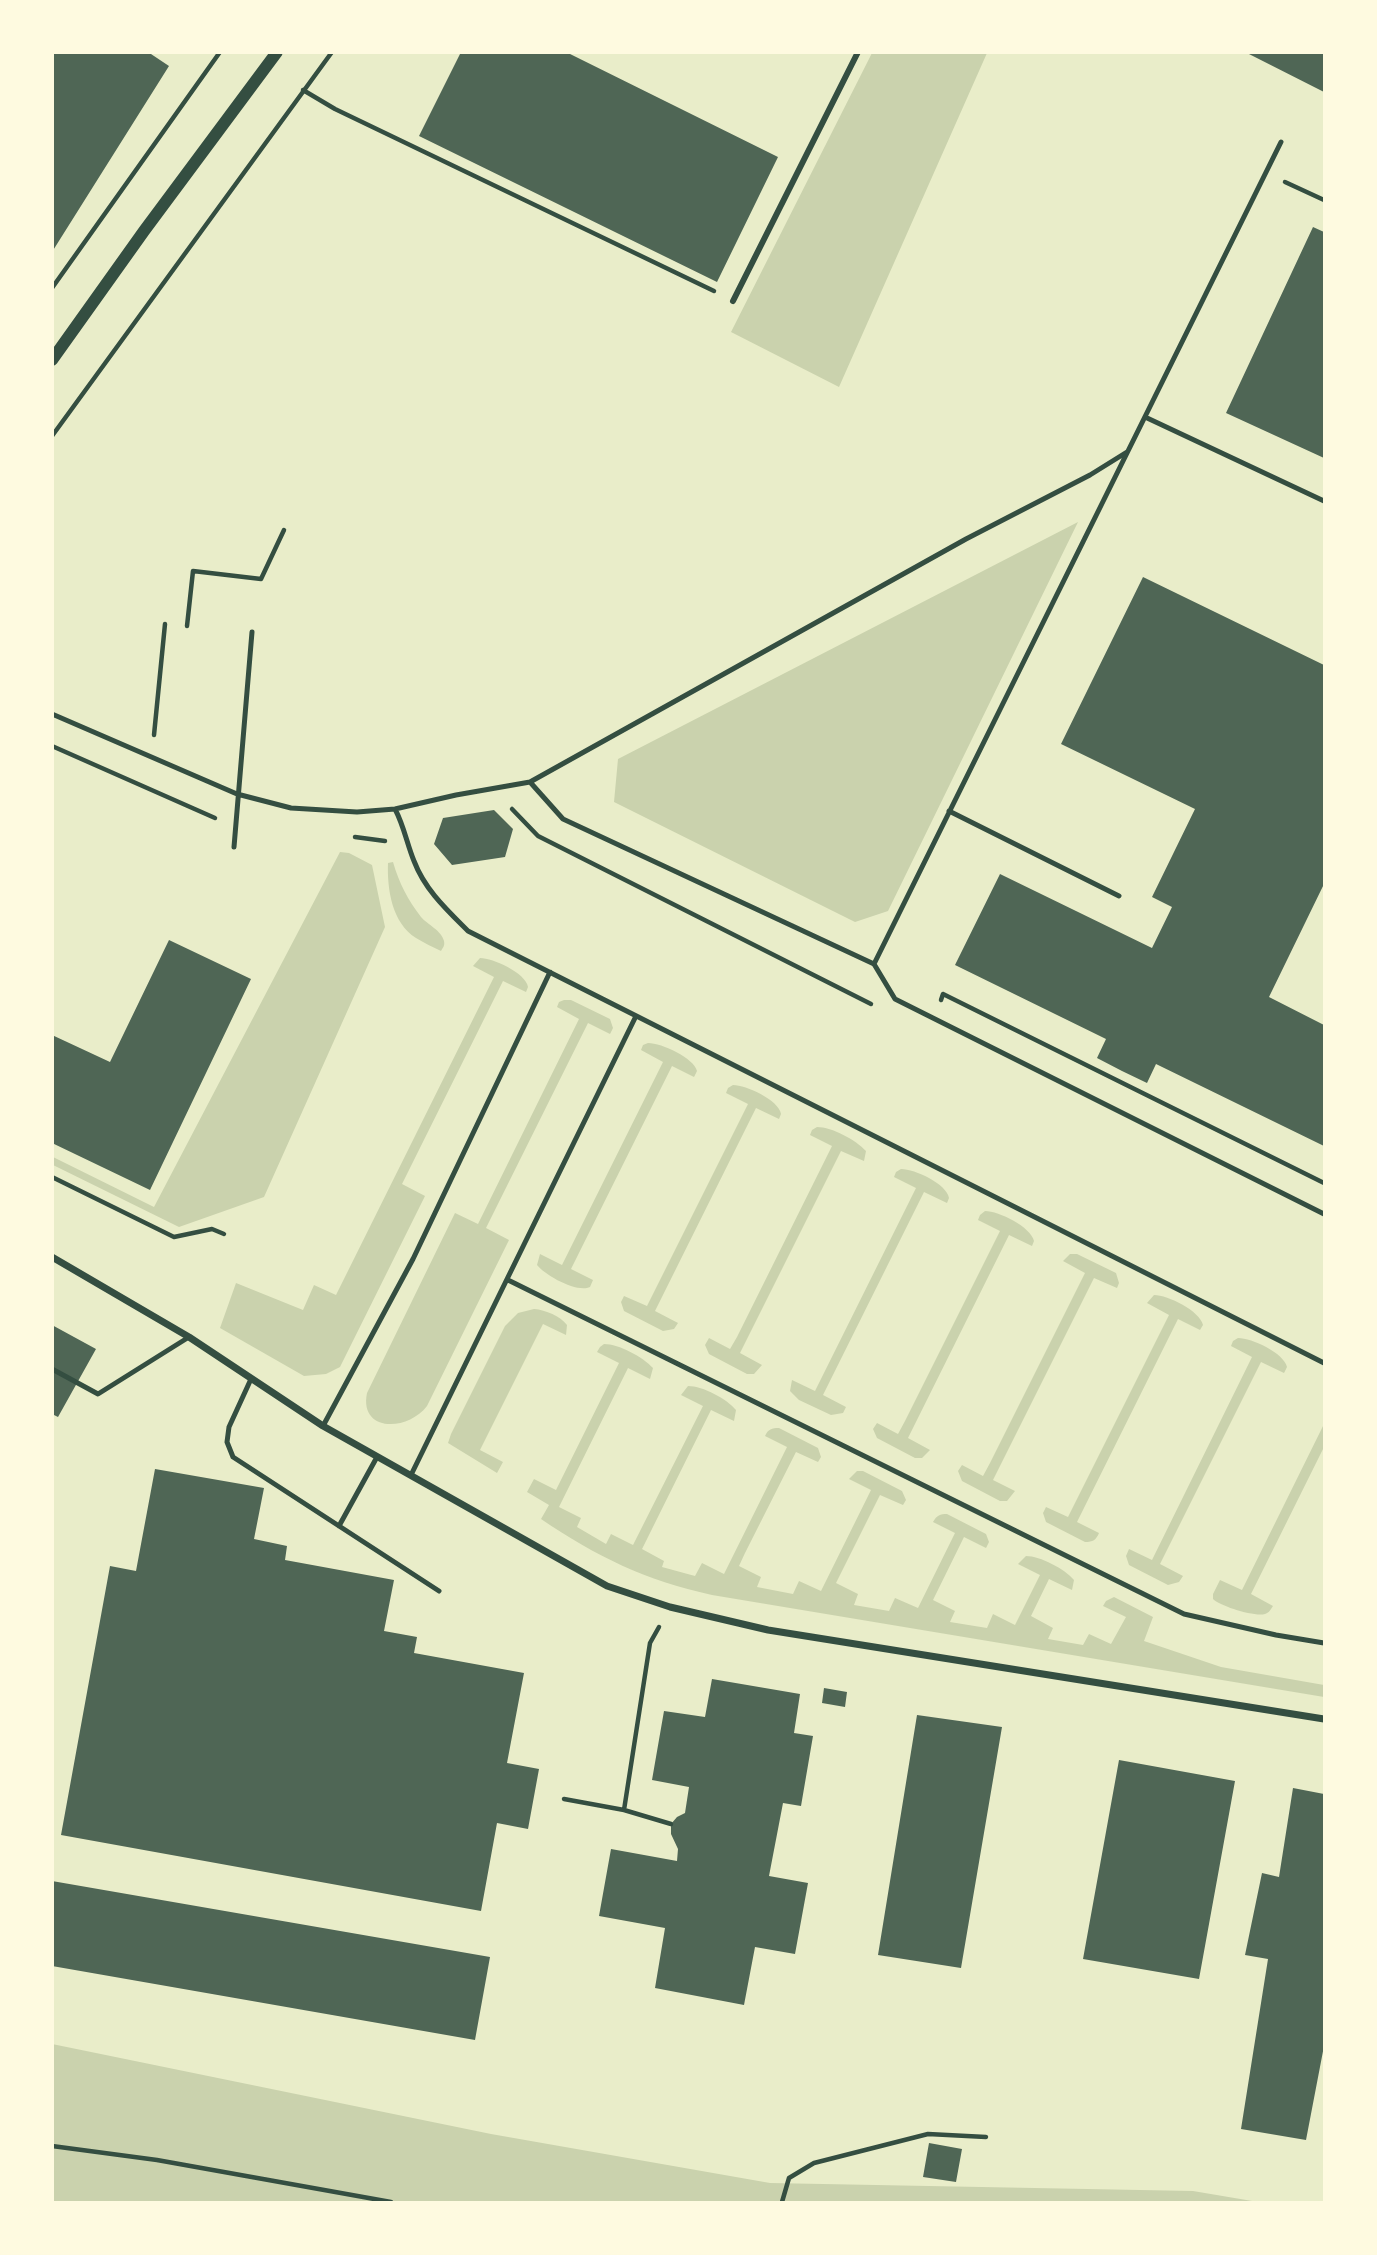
<!DOCTYPE html>
<html>
<head>
<meta charset="utf-8">
<style>
  body { margin:0 }
  #map { position:relative; width:1377px; height:2255px; overflow:hidden; background:#e9edc9; font-family:"IBM Plex Serif",serif }
  canvas { display:block }
  .frame { position:absolute; inset:0; border:54px solid #fefae0; pointer-events:none }
</style>
</head>
<body>
<div id="map">
<canvas width="1377" height="2255"></canvas>
<div class="frame"></div>
</div>
<script>
const ctx = document.querySelector('canvas').getContext('2d');
ctx.lineJoin = 'round';
function fillPath(path, color) {
  ctx.fillStyle = color;
  ctx.fill(path, 'evenodd');
}
function stroke(path, color, width, dash) {
  ctx.strokeStyle = color;
  ctx.lineWidth = width;
  ctx.lineCap = dash ? 'butt' : 'round';
  ctx.setLineDash(dash || []);
  ctx.stroke(path);
}
fillPath(new Path2D(`
  M 872,53 L 987,53 L 839,387 L 731,332 Z
  M 1078,522 L 888,911 L 855,922 L 614,802 L 618,759 Z
  M 340,852 L 349,853 L 372,865 L 385,927 L 264,1197 L 179,1227 L 53,1165 L 53,1157 L 154,1207 Z
  M 393,862 C 399,883 408,900 421,917 C 427,924 442,931 444,941 C 445,946 443,947 441,951 C 433,947 424,943 416,938 C 392,923 387,889 388,863 Z
  M 480,958 C 493,958 526,973 528,987 L 526,992 L 503,981 L 408,1172 L 402,1184 L 425,1196 L 340,1367 L 326,1374 L 304,1376 L 220,1328 L 236,1283 L 303,1310 L 314,1285 L 336,1295 L 494,977 L 473,966 Z
  M 564,1000 L 571,1000 L 610,1019 L 613,1028 L 610,1034 L 588,1023 L 486,1228 L 509,1240 L 427,1406 C 407,1432 359,1432 367,1393 L 455,1213 L 478,1224 L 579,1019 L 557,1007 L 559,1002 Z
  M 648,1043 C 662,1043 694,1058 697,1071 L 694,1077 L 672,1066 L 571,1269 L 593,1280 L 590,1287 C 577,1293 546,1276 537,1265 L 540,1254 L 562,1265 L 663,1062 L 641,1050 L 643,1045 Z
  M 733,1085 C 746,1085 779,1100 781,1114 L 779,1119 L 756,1108 L 655,1311 L 678,1323 L 674,1329 L 663,1331 L 624,1311 L 621,1302 L 624,1296 L 647,1306 L 748,1104 L 726,1093 L 728,1088 Z
  M 817,1127 C 832,1127 856,1140 866,1151 L 864,1161 L 841,1151 L 740,1353 L 762,1365 L 754,1374 L 747,1374 L 709,1354 L 705,1345 L 709,1338 L 730,1349 L 737,1337 L 832,1146 L 810,1135 L 812,1130 Z
  M 901,1169 C 915,1169 947,1184 949,1198 L 947,1203 L 924,1192 L 823,1395 L 846,1407 L 843,1413 L 831,1415 L 799,1400 L 790,1391 L 792,1380 L 815,1391 L 916,1188 L 894,1177 L 896,1172 Z
  M 985,1211 C 999,1211 1031,1227 1034,1241 L 1032,1246 L 1009,1235 L 908,1438 L 930,1450 L 922,1458 L 915,1458 L 877,1438 L 873,1429 L 877,1423 L 898,1434 L 905,1421 L 1000,1231 L 978,1220 L 980,1215 Z
  M 1070,1254 L 1077,1254 L 1116,1273 L 1119,1283 L 1117,1288 L 1094,1278 L 993,1480 L 1015,1491 L 1007,1501 L 1000,1501 L 962,1481 L 958,1471 L 962,1465 L 983,1476 L 990,1463 L 1085,1273 L 1063,1261 Z
  M 1154,1295 C 1168,1295 1200,1311 1203,1325 L 1200,1330 L 1178,1319 L 1077,1522 L 1099,1533 C 1096,1540 1093,1542 1085,1542 L 1046,1522 L 1043,1513 L 1046,1507 L 1068,1517 L 1169,1315 L 1147,1303 Z
  M 534,1309 C 546,1310 560,1316 567,1325 L 566,1335 L 543,1324 L 480,1450 L 503,1462 L 497,1473 L 448,1443 L 451,1434 L 505,1326 L 518,1313 Z
  M 1238,1338 C 1252,1338 1284,1353 1287,1367 L 1284,1373 L 1261,1362 L 1160,1564 L 1183,1576 L 1179,1582 L 1168,1585 L 1129,1565 L 1126,1556 L 1129,1549 L 1152,1560 L 1252,1357 L 1231,1346 L 1233,1341 Z
  M 604,1344 C 619,1344 643,1357 653,1368 L 650,1379 L 628,1368 L 559,1507 L 581,1518 L 577,1527 L 606,1544 L 611,1534 L 633,1545 L 703,1406 L 681,1395 L 688,1386 C 703,1386 727,1399 736,1410 L 734,1421 L 711,1410 L 648,1537 L 642,1549 L 664,1561 L 662,1567 L 695,1576 L 702,1563 L 724,1574 L 787,1447 L 765,1436 C 768,1429 772,1428 779,1428 L 818,1448 L 821,1457 L 818,1462 L 796,1452 L 745,1553 L 739,1566 L 761,1577 L 757,1587 L 793,1594 L 799,1581 L 821,1591 L 871,1490 L 849,1479 L 857,1471 L 863,1471 L 902,1491 L 906,1500 L 903,1505 L 880,1495 L 836,1583 L 858,1594 L 854,1605 L 889,1611 L 895,1598 L 918,1608 L 955,1533 L 933,1522 C 937,1515 940,1514 947,1514 L 986,1534 L 989,1542 L 986,1548 L 964,1537 L 933,1600 L 955,1611 L 950,1622 L 987,1628 L 993,1614 L 1015,1625 L 1040,1575 L 1018,1564 L 1026,1556 C 1040,1556 1065,1569 1074,1580 L 1072,1590 L 1049,1579 L 1031,1616 L 1053,1628 L 1048,1639 L 1083,1645 L 1089,1634 L 1111,1644 L 1126,1617 L 1103,1606 L 1106,1601 L 1114,1597 L 1153,1617 L 1144,1641 L 1221,1667 L 1324,1685 L 1324,1697 L 712,1595 C 645,1580 597,1557 541,1519 L 549,1505 L 527,1492 L 534,1479 L 556,1490 L 619,1363 L 597,1352 L 600,1347 Z
  M 1324,1424 L 1324,1447 L 1251,1594 L 1273,1606 C 1270,1610 1270,1612 1265,1614 C 1254,1617 1220,1606 1213,1599 L 1213,1594 L 1220,1580 L 1242,1590 Z
  M 52,2044 L 491,2134 L 770,2183 L 1193,2191 L 1258,2202 L 53,2202 Z`), '#cad2ad');
fillPath(new Path2D(`
  M 52,52 L 148,52 L 169,66 L 52,252 Z
  M 461,52 L 566,52 L 778,157 L 717,282 L 419,136 Z
  M 1245,52 L 1324,52 L 1324,92 Z
  M 1313,227 L 1324,232 L 1324,458 L 1226,413 Z
  M 1143,577 L 1324,665 L 1324,884 L 1269,997 L 1324,1025 L 1324,1146 L 1156,1064 L 1147,1083 L 1122,1071 L 1097,1058 L 1106,1039 L 955,965 L 1000,874 L 1152,948 L 1172,907 L 1152,897 L 1195,809 L 1061,744 Z
  M 494,810 L 513,829 L 505,857 L 452,865 L 434,844 L 443,818 Z
  M 169,940 L 251,979 L 150,1190 L 52,1143 L 52,1035 L 110,1062 Z
  M 52,1325 L 96,1349 L 58,1417 L 52,1414 Z
  M 155,1469 L 264,1488 L 254,1539 L 287,1546 L 285,1560 L 394,1580 L 384,1631 L 417,1637 L 414,1653 L 524,1673 L 507,1763 L 539,1769 L 528,1829 L 497,1823 L 481,1911 L 61,1835 L 110,1566 L 136,1571 Z
  M 712,1679 L 800,1694 L 794,1733 L 813,1736 L 801,1806 L 783,1803 L 769,1876 L 808,1883 L 795,1954 L 755,1947 L 744,2005 L 655,1988 L 665,1928 L 599,1916 L 611,1849 L 677,1861 L 678,1849 L 671,1834 L 671,1824 L 677,1817 L 685,1813 L 689,1787 L 652,1780 L 664,1711 L 705,1717 Z
  M 824,1688 L 847,1692 L 845,1707 L 822,1703 Z
  M 917,1715 L 1002,1727 L 961,1968 L 878,1955 Z
  M 1119,1760 L 1235,1781 L 1199,1979 L 1083,1959 Z
  M 1293,1788 L 1324,1794 L 1324,2046 L 1306,2140 L 1241,2129 L 1268,1959 L 1245,1955 L 1262,1873 L 1279,1877 Z
  M 52,1881 L 490,1957 L 475,2040 L 52,1966 Z
  M 929,2143 L 962,2149 L 956,2182 L 923,2177 Z`), '#4f6655');
stroke(new Path2D(`
  M 303,90 L 335,109 L 714,291
  M 1285,182 L 1324,200
  M 52,288 L 220,52
  M 52,436 L 332,52
  M 187,626 L 193,571 L 261,579 L 284,530
  M 154,735 L 165,624
  M 52,746 L 215,818
  M 512,809 L 538,836 L 871,1004
  M 355,837 L 385,841
  M 941,1000 L 943,994 L 1324,1183
  M 52,1177 L 174,1237 L 212,1229 L 224,1234
  M 659,1627 L 650,1643 L 624,1810 L 671,1824
  M 564,1799 L 624,1810
  M 52,2146 L 157,2160 L 391,2202
  M 782,2202 L 789,2178 L 814,2163 L 928,2134 L 986,2137`), '#344e41', 4.5);
stroke(new Path2D(`
  M 1145,417 L 1324,501
  M 52,714 L 237,794 L 291,808 L 357,812 L 395,809 L 456,795 L 530,782 L 966,539 L 1090,475 L 1127,452
  M 530,782 L 563,819 L 874,964 L 895,999 L 1324,1214
  M 395,809 C 404,826 407,844 414,861 C 425,890 447,910 468,931 L 1324,1363
  M 949,811 L 1119,896
  M 234,847 L 252,632
  M 874,964 L 1281,142
  M 508,1280 L 1184,1614 L 1276,1635 L 1324,1643
  M 52,1369 L 98,1394 L 189,1337
  M 251,1379 L 229,1427 L 227,1442 L 233,1457 L 439,1591
  M 323,1426 L 413,1259 L 550,972
  M 411,1475 L 636,1016
  M 339,1526 L 377,1457`), '#344e41', 5);
stroke(new Path2D(`
  M 733,301 L 858,52`), '#344e41', 6);
stroke(new Path2D(`
  M 52,1257 L 189,1337 L 323,1426 L 607,1586 L 670,1607 L 768,1630 L 1324,1719`), '#344e41', 7);
stroke(new Path2D(`
  M 52,360 L 144,231 L 277,52`), '#344e41', 12);
</script>
</body>
</html>
